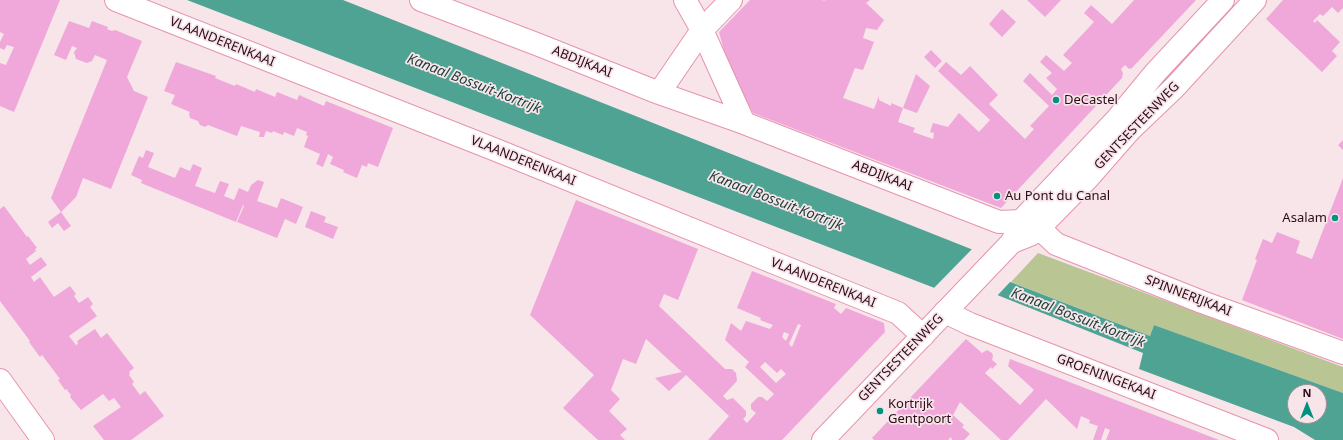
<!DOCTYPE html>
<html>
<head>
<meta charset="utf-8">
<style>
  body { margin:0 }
  #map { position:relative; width:1343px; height:440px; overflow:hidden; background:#f7e5ea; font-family:"Noto Sans",sans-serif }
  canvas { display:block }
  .north { position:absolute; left:1287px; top:384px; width:40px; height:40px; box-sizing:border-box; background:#f7e5ea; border:1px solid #a58e96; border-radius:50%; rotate:0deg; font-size:11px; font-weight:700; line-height:16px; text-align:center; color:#2b0c17 }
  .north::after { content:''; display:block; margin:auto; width:14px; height:18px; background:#00927f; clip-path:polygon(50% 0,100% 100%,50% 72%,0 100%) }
</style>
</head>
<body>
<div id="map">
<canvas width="1343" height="440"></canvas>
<div class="north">N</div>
</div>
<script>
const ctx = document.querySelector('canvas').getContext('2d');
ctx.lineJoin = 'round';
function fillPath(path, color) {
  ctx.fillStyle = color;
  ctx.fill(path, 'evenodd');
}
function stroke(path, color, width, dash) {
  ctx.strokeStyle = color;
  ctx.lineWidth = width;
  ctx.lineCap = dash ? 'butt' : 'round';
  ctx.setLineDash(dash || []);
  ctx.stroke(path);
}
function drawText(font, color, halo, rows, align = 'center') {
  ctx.font = font + ' "Noto Sans",sans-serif';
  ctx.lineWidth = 3.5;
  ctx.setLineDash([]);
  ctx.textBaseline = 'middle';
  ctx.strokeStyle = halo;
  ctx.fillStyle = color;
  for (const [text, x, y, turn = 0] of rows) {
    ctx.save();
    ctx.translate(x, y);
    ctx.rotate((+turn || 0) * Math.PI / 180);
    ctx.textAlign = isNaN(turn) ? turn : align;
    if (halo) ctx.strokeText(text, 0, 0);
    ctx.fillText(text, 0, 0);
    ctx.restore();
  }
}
fillPath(new Path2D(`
  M 1038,253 L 1343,367 L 1343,393 L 1154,325 L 1150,336 L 1011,282 Z`), '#b9c693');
fillPath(new Path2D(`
  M 187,0 L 343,0 L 981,253 L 969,266 L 1150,336 L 1154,325 L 1343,393 L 1343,440 L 1315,440 L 1294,427 L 1139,369 L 1143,353 L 957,279 L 945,292 ZM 1295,392 L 1319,392 L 1319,416 L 1295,416 Z`), '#4ea393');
fillPath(new Path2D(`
  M 973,248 L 982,252 L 983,253 L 972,266 L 1011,281 L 996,297 L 957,282 L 946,293 L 933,289 Z`), '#f7e5ea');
fillPath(new Path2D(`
  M 0,0 L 60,0 L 14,112 L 0,106 L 0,63 L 6,65 L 14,47 L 7,45 L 4,50 L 0,48 L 0,42 L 4,34 L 0,32 Z
  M 750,0 L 823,0 L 824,1 L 825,0 L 870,0 L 866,3 L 884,20 L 877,30 L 866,28 L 863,38 L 874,42 L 863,70 L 855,68 L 843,98 L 874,109 L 879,96 L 879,100 L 891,106 L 891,103 L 903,108 L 898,122 L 915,128 L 913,132 L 933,139 L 934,133 L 930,132 L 933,123 L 948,127 L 959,113 L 979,132 L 990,120 L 938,71 L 946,62 L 961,75 L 970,66 L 998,95 L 989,104 L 1025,139 L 1034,129 L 1030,126 L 1049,106 L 1023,81 L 1030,73 L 1052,95 L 1057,89 L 1046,78 L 1052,73 L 1040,62 L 1046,55 L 1064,71 L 1072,63 L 1063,55 L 1094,22 L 1084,13 L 1091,5 L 1112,24 L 1134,0 L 1196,0 L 1131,69 L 1130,68 L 1129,69 L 1125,65 L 1121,69 L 1123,73 L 1122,78 L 1001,208 L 753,113 L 728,65 L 719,32 Z
  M 1027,0 L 1061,0 L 1045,17 Z
  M 1283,0 L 1343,0 L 1343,8 L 1338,13 L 1332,7 L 1323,16 L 1320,14 L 1313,21 L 1315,23 L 1317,20 L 1340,42 L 1332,51 L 1337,56 L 1322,72 L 1266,19 Z
  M 1002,9 L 1016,22 L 1002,37 L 989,24 Z
  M 69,21 L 89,28 L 92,21 L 108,27 L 107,29 L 112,31 L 115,30 L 142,41 L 127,77 L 134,91 L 148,97 L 111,189 L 83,178 L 76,197 L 61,212 L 51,198 L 107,60 L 95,55 L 92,61 L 87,63 L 76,59 L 74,52 L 77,48 L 72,46 L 66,60 L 54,55 Z
  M 931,50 L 942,61 L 935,68 L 924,57 Z
  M 176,62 L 216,76 L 215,78 L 235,86 L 236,84 L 255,92 L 256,89 L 275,97 L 277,92 L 297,100 L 299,95 L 324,106 L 326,101 L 393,128 L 378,167 L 368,163 L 367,167 L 362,165 L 357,178 L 343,172 L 344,170 L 330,164 L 333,157 L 328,154 L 323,167 L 316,164 L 320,154 L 304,147 L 308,136 L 306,135 L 307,132 L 297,128 L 294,136 L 284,132 L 283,135 L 273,131 L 272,133 L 266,131 L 264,137 L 259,137 L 260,132 L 241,126 L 237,136 L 208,125 L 205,127 L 200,125 L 198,121 L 190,118 L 189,114 L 190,112 L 171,104 L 175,95 L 164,91 Z
  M 916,74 L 930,86 L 917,113 L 903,108 Z
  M 1343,140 L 1343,150 L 1338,145 Z
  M 146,150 L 154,153 L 148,167 L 175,178 L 180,167 L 190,171 L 193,164 L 202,168 L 195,186 L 215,193 L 220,181 L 229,184 L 224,196 L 234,200 L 239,188 L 248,192 L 251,185 L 258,180 L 264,182 L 257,201 L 277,208 L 281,198 L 303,207 L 296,224 L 285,219 L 277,238 L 237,222 L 244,206 L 243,205 L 236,222 L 141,183 L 142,180 L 131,175 L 139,156 L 143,158 Z
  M 1343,178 L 1343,339 L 1242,300 L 1257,260 L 1255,259 L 1263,239 L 1272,243 L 1277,232 L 1300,241 L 1296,253 L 1312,259 Z
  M 576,200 L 698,249 L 678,300 L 664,294 L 659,306 L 725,369 L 732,369 L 736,373 L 737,381 L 723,396 L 727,400 L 733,398 L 746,411 L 746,416 L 743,419 L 747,423 L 756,413 L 751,409 L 751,404 L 758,397 L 762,397 L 767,401 L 774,394 L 745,367 L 749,362 L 725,340 L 731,323 L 741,331 L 746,321 L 770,329 L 773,325 L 760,320 L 761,318 L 737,308 L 752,271 L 836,304 L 834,308 L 841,314 L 846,308 L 884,323 L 885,332 L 782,440 L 708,440 L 729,416 L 686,375 L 669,391 L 655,378 L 682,372 L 646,339 L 636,364 L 623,359 L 611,390 L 620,399 L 609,411 L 627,429 L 620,435 L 625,440 L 598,440 L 563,408 L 594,375 L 530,315 ZM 798,324 L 801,325 L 792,347 L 789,344 ZM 784,332 L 789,334 L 786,341 L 782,337 ZM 765,362 L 777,373 L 781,369 L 786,374 L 776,383 L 760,367 Z
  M 4,206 L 27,237 L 28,236 L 37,248 L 35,249 L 36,251 L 26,259 L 30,265 L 41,257 L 47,265 L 31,277 L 34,282 L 40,277 L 54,297 L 70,286 L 76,294 L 74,296 L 79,303 L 88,297 L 93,304 L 90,307 L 97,316 L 69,336 L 76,345 L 78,344 L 77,341 L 95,329 L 101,338 L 107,333 L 134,368 L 129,372 L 130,374 L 129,375 L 134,382 L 132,384 L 140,395 L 145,391 L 164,416 L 131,440 L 104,440 L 93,426 L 121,407 L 114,398 L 109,401 L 103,394 L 81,410 L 70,397 L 71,395 L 67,390 L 68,389 L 65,390 L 58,380 L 60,379 L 42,355 L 40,357 L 29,342 L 30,341 L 0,301 L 0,209 Z
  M 311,211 L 326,217 L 324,222 L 338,227 L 333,239 L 305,227 Z
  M 61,212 L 71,226 L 64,231 L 58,223 L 52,228 L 48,222 Z
  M 966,339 L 982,353 L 987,350 L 992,353 L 993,356 L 992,360 L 997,364 L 992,369 L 991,367 L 985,373 L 1020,405 L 1034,390 L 1008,366 L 1010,359 L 1219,440 L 1106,440 L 1110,430 L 1105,428 L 1101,440 L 1093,440 L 1098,426 L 1089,423 L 1090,420 L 1081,416 L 1077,429 L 1046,399 L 1008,440 L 1001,440 L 960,402 L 953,415 L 964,425 L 962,427 L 970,434 L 964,440 L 952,440 L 951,437 L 948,440 L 874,440 L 872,438 Z`), '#f0a7d9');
const minor = new Path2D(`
  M 116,0 L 496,150 L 898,313 L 923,336
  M 421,0 L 539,45 L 659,93 L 744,123 L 999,222 L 1021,221
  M 685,0 L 702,30 L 744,123
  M 659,93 L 702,30 L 731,0
  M 945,312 L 970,324 L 1267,440`);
const tertiary = new Path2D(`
  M 1039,228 L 1056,244 L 1202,302 L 1343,353`);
const primary = new Path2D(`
  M 1012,242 L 1032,234 L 1039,228 L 1088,178 L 1130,130 L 1174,88 L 1255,0
  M 0,380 L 43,440
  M 823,440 L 1012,242 L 1021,221 L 1117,119 L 1155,73 L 1223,0`);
stroke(minor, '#e793ae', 24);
stroke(tertiary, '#e793ae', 24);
stroke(primary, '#e793ae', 24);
stroke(minor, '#fff', 22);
stroke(tertiary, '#fff', 22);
stroke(primary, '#fff', 22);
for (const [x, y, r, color] of [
  [1056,100,4,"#00927f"],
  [997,196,4,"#00927f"],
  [1335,218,4,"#00927f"],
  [880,411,4,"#00927f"]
]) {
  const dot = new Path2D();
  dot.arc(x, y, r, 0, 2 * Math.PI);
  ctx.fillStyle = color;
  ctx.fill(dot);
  stroke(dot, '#f7e5ea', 1.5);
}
drawText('13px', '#2b0c17', '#f7e5ea', [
  ["VLAANDERENKAAI",222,42,22],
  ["ABDIJKAAI",582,62,22],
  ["GENTSESTEENWEG",1137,126,-46],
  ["VLAANDERENKAAI",523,161,22],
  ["ABDIJKAAI",882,176,21],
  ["VLAANDERENKAAI",823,283,22],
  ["SPINNERIJKAAI",1188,296,21],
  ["GENTSESTEENWEG",901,358,-46],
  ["GROENINGEKAAI",1106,377,21]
]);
drawText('13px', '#2b0c17', '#f7e5ea', [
  ["DeCastel",1064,100],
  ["Au Pont du Canal",1005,196],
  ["Asalam",1327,218,"right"],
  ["Kortrijk",888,404],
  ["Gentpoort",888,419]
], 'left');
drawText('italic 14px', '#163e37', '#f7e5ea', [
  ["Kanaal Bossuit-Kortrijk",474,84,21],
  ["Kanaal Bossuit-Kortrijk",776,201,21],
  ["Kanaal Bossuit-Kortrijk",1078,318,21]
]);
</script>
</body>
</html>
